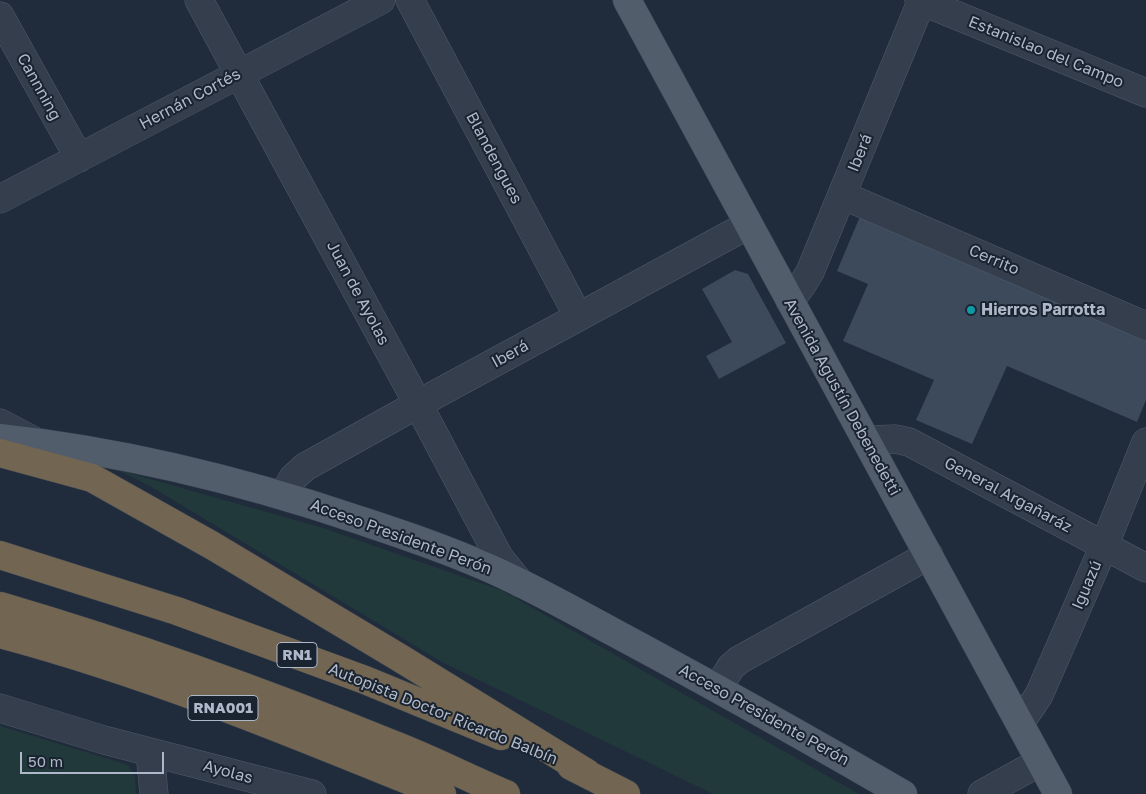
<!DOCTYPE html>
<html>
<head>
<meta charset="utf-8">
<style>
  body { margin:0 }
  #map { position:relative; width:1146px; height:794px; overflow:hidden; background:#202c3b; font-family:"Golos Text",sans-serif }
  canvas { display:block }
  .scale { position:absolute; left:20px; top:752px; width:144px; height:22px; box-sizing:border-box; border:2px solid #afb8c8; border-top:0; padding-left:6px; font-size:15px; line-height:18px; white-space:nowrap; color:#afb8c8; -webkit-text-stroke:4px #1a2330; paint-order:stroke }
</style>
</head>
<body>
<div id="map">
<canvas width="1146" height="794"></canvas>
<div class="scale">50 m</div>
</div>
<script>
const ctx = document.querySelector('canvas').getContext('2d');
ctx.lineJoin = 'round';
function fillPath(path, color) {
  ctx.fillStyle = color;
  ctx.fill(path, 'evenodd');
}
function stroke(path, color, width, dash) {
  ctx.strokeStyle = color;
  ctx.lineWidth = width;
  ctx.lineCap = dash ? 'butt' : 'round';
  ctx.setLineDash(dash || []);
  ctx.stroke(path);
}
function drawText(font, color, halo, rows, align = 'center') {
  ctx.font = font + ' "Golos Text",sans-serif';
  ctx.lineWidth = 4;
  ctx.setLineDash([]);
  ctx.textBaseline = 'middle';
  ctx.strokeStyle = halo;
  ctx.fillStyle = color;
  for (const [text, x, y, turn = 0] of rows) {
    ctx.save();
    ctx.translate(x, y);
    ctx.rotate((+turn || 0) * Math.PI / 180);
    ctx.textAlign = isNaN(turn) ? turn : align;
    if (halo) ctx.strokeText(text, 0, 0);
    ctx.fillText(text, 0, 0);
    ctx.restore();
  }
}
fillPath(new Path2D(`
  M 118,470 L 323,528 L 503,591 L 859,794 L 713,794 L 442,662 L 150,486 Z
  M 0,726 L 128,765 L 135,776 L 136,794 L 0,794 Z`), '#22393c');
fillPath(new Path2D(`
  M 861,214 L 1146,336 L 1146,400 L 1137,422 L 1007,366 L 972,444 L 916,420 L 934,380 L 843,341 L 868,284 L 837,271 Z
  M 735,270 L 748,274 L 786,343 L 719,379 L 706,356 L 732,342 L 702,289 Z`), '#3c4a5b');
const minor = new Path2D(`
  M 199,0 L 418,404 L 499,557 L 520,583
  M 410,0 L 578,316
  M 919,0 L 1146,93
  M 0,16 L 79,158
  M 842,195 L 1146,326
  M 0,199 L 381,0
  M 790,301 L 802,285 L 810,272 L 922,0
  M 0,423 L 36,442
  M 866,440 L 895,439 L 909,442 L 1146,568
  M 283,495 L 293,478 L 305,467 L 418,404 L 748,225
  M 718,688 L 731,667 L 739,660 L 929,555
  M 0,708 L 104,740 L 312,794
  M 1020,723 L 1039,695 L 1104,546 L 1146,442
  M 150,752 L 154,794
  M 982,794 L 1040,762`);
const major = new Path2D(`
  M 627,0 L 1058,794
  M 0,438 C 122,451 243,481 359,520 C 401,534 444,548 484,566 C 529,585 572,610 615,633 C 712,685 808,739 903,794`);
const highway = new Path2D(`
  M 0,453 L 92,478 L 213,546 L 400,658 L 587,773
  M 0,555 L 177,611 L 365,680 L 501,736
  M 0,606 C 133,645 264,692 392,744 C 431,759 468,778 506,794
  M 0,634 C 151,674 297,735 442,794
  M 571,766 L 626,794`);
stroke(minor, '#525b69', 29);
stroke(major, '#3e4755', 29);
stroke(highway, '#3f4856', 29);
stroke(minor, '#343e4c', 28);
stroke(major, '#525d6c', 28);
stroke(highway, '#726551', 28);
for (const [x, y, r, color] of [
  [971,310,5,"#0f9aa8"]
]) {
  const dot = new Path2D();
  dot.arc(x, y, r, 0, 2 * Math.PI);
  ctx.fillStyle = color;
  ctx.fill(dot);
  stroke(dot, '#1a2330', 2);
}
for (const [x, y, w] of [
  [297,655,40],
  [223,708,70]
]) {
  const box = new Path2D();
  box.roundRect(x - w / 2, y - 12.5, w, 25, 4);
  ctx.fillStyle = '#1a2330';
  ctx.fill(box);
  stroke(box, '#afb8c8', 1);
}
drawText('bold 15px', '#afb8c8', null, [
  ["RN1",297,655],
  ["RNA001",223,708]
]);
drawText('16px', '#afb8c8', '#1a2330', [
  ["Estanislao del Campo",1046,52,22],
  ["Cannning",39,87,61],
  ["Hernán Cortés",190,99,-28],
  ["Iberá",860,153,-68],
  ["Blandengues",494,158,62],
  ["Cerrito",994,260,23],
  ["Juan de Ayolas",358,293,62],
  ["Iberá",510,354,-29],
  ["Avenida Agustín Debenedetti",842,397,61],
  ["General Argañaráz",1008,495,28],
  ["Acceso Presidente Perón",401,537,20],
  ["Iguazú",1087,585,-67],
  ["Autopista Doctor Ricardo Balbín",443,714,22],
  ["Acceso Presidente Perón",764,715,29],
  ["Ayolas",228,772,15]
]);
drawText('bold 16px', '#afb8c8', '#1a2330', [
  ["Hierros Parrotta",981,310]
], 'left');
</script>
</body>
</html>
